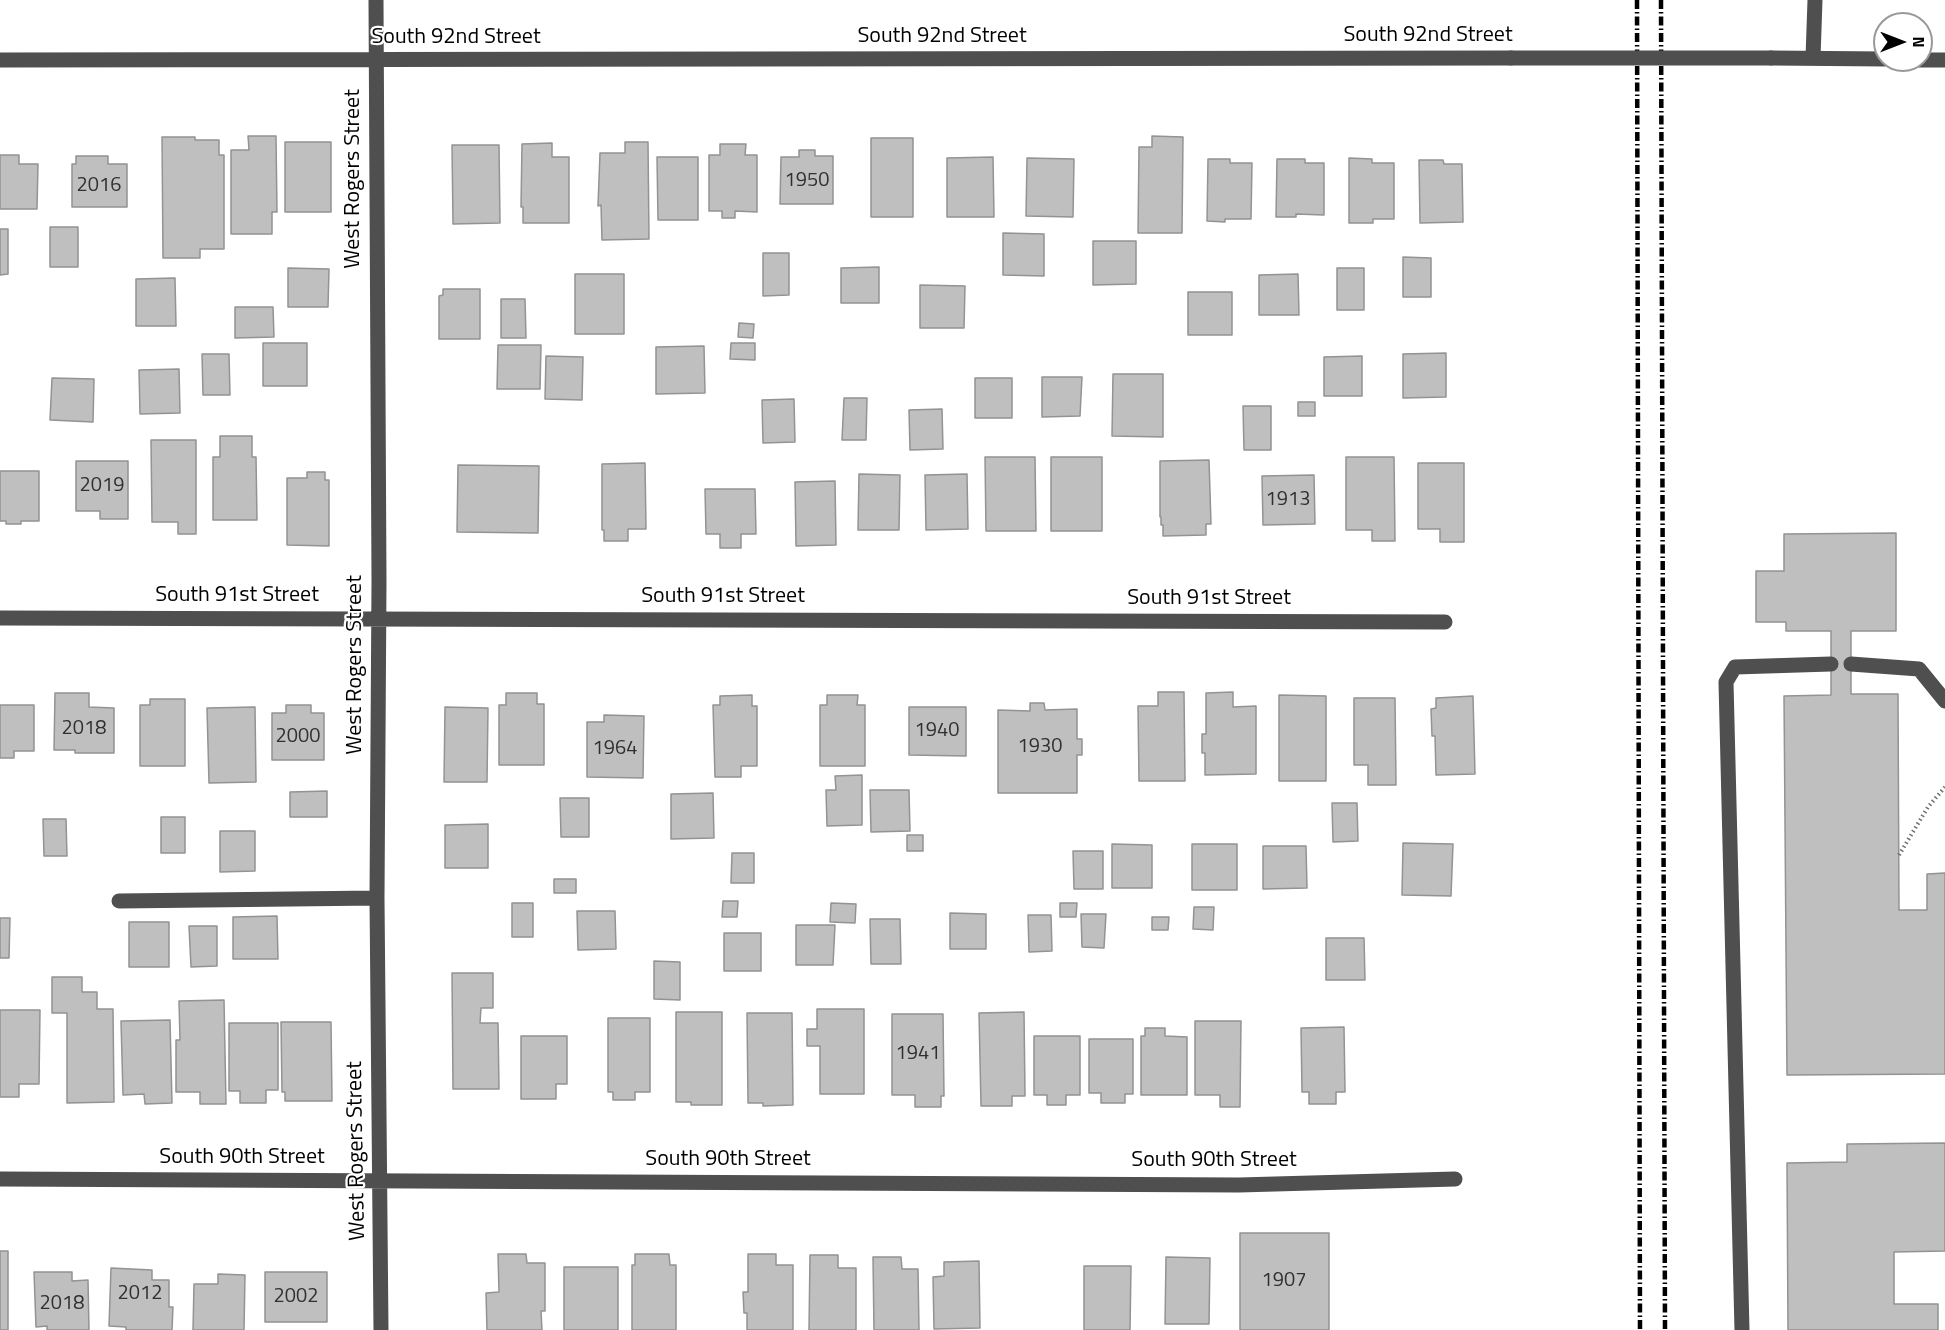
<!DOCTYPE html>
<html>
<head>
<meta charset="utf-8">
<style>
  body { margin:0 }
  #map { position:relative; width:1945px; height:1330px; overflow:hidden; background:#fff; font-family:"Titillium Web",sans-serif }
  canvas { display:block }
  .north { position:absolute; left:1873px; top:12px; width:60px; height:60px; box-sizing:border-box; background:#fff; border:2px solid #999; border-radius:50%; rotate:90deg; font-size:16px; font-weight:700; line-height:24px; text-align:center; color:#000 }
  .north::after { content:''; display:block; margin:auto; width:21px; height:27px; background:#000; clip-path:polygon(50% 0,100% 100%,50% 72%,0 100%) }
</style>
</head>
<body>
<div id="map">
<canvas width="1945" height="1330"></canvas>
<div class="north">N</div>
</div>
<script>
const ctx = document.querySelector('canvas').getContext('2d');
ctx.lineJoin = 'round';
function fillPath(path, color) {
  ctx.fillStyle = color;
  ctx.fill(path, 'evenodd');
}
function stroke(path, color, width, dash) {
  ctx.strokeStyle = color;
  ctx.lineWidth = width;
  ctx.lineCap = dash ? 'butt' : 'round';
  ctx.setLineDash(dash || []);
  ctx.stroke(path);
}
function drawText(font, color, halo, rows, align = 'center') {
  ctx.font = font + ' "Titillium Web",sans-serif';
  ctx.lineWidth = 4.5;
  ctx.setLineDash([]);
  ctx.textBaseline = 'middle';
  ctx.strokeStyle = halo;
  ctx.fillStyle = color;
  for (const [text, x, y, turn = 0] of rows) {
    ctx.save();
    ctx.translate(x, y);
    ctx.rotate((+turn || 0) * Math.PI / 180);
    ctx.textAlign = isNaN(turn) ? turn : align;
    if (halo) ctx.strokeText(text, 0, 0);
    ctx.fillText(text, 0, 0);
    ctx.restore();
  }
}
const building = new Path2D(`
  M 248,136 L 276,136 L 277,212 L 272,212 L 272,234 L 231,234 L 231,150 L 249,150 Z
  M 1152,136 L 1183,137 L 1182,233 L 1138,233 L 1139,147 L 1152,147 Z
  M 162,137 L 195,137 L 195,140 L 219,140 L 219,155 L 224,155 L 224,249 L 200,249 L 200,258 L 163,258 Z
  M 871,138 L 913,138 L 913,217 L 871,217 Z
  M 285,142 L 331,142 L 331,212 L 285,212 Z
  M 625,142 L 648,142 L 649,239 L 602,240 L 601,205 L 598,206 L 600,153 L 625,153 Z
  M 552,143 L 552,157 L 569,157 L 569,223 L 523,223 L 523,207 L 521,207 L 522,144 Z
  M 720,144 L 746,144 L 745,155 L 757,155 L 757,212 L 735,211 L 735,218 L 722,218 L 722,211 L 709,211 L 709,155 L 720,155 Z
  M 452,145 L 499,145 L 500,223 L 453,224 Z
  M 799,150 L 815,150 L 815,156 L 833,156 L 833,204 L 780,204 L 781,157 L 799,157 Z
  M 0,155 L 19,155 L 19,164 L 38,164 L 37,209 L 0,209 Z
  M 76,156 L 108,156 L 108,164 L 127,164 L 127,207 L 72,207 L 72,164 L 76,164 Z
  M 657,157 L 698,157 L 698,220 L 658,220 Z
  M 993,157 L 994,217 L 947,217 L 947,158 Z
  M 1027,158 L 1074,159 L 1073,217 L 1026,216 Z
  M 1349,158 L 1372,159 L 1372,163 L 1394,163 L 1394,219 L 1373,219 L 1373,223 L 1349,223 Z
  M 1208,159 L 1230,159 L 1230,163 L 1252,163 L 1251,219 L 1225,219 L 1225,222 L 1207,221 Z
  M 1277,159 L 1305,159 L 1305,163 L 1324,163 L 1324,215 L 1296,214 L 1296,217 L 1276,217 Z
  M 1419,160 L 1443,160 L 1444,164 L 1462,164 L 1463,222 L 1420,223 Z
  M 50,227 L 78,227 L 78,267 L 50,267 Z
  M 0,229 L 8,229 L 8,274 L 0,275 Z
  M 1003,233 L 1044,234 L 1044,276 L 1003,275 Z
  M 1093,241 L 1136,241 L 1136,284 L 1093,285 Z
  M 763,253 L 789,253 L 789,295 L 763,296 Z
  M 1403,257 L 1431,258 L 1431,297 L 1403,297 Z
  M 879,267 L 879,303 L 841,303 L 841,268 Z
  M 288,268 L 329,269 L 328,307 L 288,307 Z
  M 1337,268 L 1364,268 L 1364,310 L 1337,310 Z
  M 575,274 L 624,274 L 624,334 L 575,334 Z
  M 1298,274 L 1299,315 L 1259,315 L 1259,275 Z
  M 175,278 L 176,326 L 136,326 L 136,279 Z
  M 920,285 L 965,286 L 964,328 L 920,328 Z
  M 443,289 L 480,289 L 480,339 L 439,339 L 439,296 L 443,295 Z
  M 1188,292 L 1232,292 L 1232,335 L 1188,335 Z
  M 501,299 L 525,299 L 526,338 L 501,338 Z
  M 235,307 L 273,307 L 274,337 L 235,338 Z
  M 739,323 L 754,324 L 753,338 L 738,337 Z
  M 263,343 L 307,343 L 307,386 L 263,386 Z
  M 731,343 L 755,343 L 755,360 L 730,359 Z
  M 498,345 L 541,345 L 540,389 L 497,389 Z
  M 704,346 L 705,393 L 656,394 L 656,347 Z
  M 1446,353 L 1446,397 L 1403,398 L 1403,354 Z
  M 202,354 L 229,354 L 230,395 L 203,395 Z
  M 546,356 L 583,357 L 582,400 L 545,399 Z
  M 1362,356 L 1362,396 L 1324,396 L 1324,357 Z
  M 179,369 L 180,413 L 140,414 L 139,370 Z
  M 1113,374 L 1163,374 L 1163,437 L 1112,436 Z
  M 1042,377 L 1082,377 L 1080,416 L 1042,417 Z
  M 52,378 L 94,379 L 93,422 L 50,420 Z
  M 975,378 L 1012,378 L 1012,418 L 975,418 Z
  M 844,398 L 867,398 L 866,440 L 842,440 Z
  M 794,399 L 795,442 L 763,443 L 762,400 Z
  M 1298,402 L 1315,402 L 1315,416 L 1298,416 Z
  M 1243,406 L 1271,406 L 1271,450 L 1244,450 Z
  M 942,409 L 943,449 L 910,450 L 909,410 Z
  M 220,436 L 252,436 L 252,457 L 256,457 L 257,520 L 213,520 L 213,457 L 220,457 Z
  M 151,440 L 196,440 L 196,534 L 178,534 L 178,522 L 152,522 Z
  M 985,457 L 1035,457 L 1036,531 L 986,531 Z
  M 1051,457 L 1102,457 L 1102,531 L 1051,531 Z
  M 1346,457 L 1394,457 L 1395,541 L 1372,541 L 1372,530 L 1346,530 Z
  M 1209,460 L 1211,524 L 1206,524 L 1206,535 L 1163,536 L 1163,525 L 1161,525 L 1161,517 L 1160,517 L 1160,461 Z
  M 76,461 L 128,461 L 128,519 L 100,519 L 100,511 L 76,511 Z
  M 645,463 L 646,529 L 628,529 L 628,541 L 604,541 L 604,530 L 602,530 L 602,464 Z
  M 1418,463 L 1464,463 L 1464,542 L 1440,542 L 1440,529 L 1418,529 Z
  M 458,465 L 539,466 L 538,533 L 457,532 Z
  M 0,471 L 39,471 L 39,521 L 21,521 L 21,524 L 6,524 L 6,521 L 0,521 Z
  M 307,472 L 325,472 L 325,480 L 329,480 L 329,546 L 287,545 L 287,478 L 307,478 Z
  M 859,474 L 900,475 L 899,530 L 858,530 Z
  M 967,474 L 968,529 L 926,530 L 925,475 Z
  M 1314,475 L 1315,524 L 1263,525 L 1262,476 Z
  M 835,481 L 836,545 L 796,546 L 795,482 Z
  M 705,489 L 755,489 L 756,534 L 741,534 L 741,548 L 720,548 L 720,534 L 706,534 Z
  M 1896,533 L 1896,631 L 1851,631 L 1851,694 L 1898,694 L 1899,910 L 1927,910 L 1927,874 L 1945,873 L 1945,1074 L 1787,1075 L 1784,696 L 1831,695 L 1831,631 L 1786,631 L 1786,622 L 1756,622 L 1756,571 L 1784,571 L 1784,534 Z
  M 1158,692 L 1184,692 L 1185,781 L 1139,781 L 1138,706 L 1158,706 Z
  M 1233,692 L 1233,707 L 1256,706 L 1256,774 L 1205,775 L 1205,753 L 1202,753 L 1202,734 L 1206,734 L 1206,693 Z
  M 55,693 L 89,693 L 89,707 L 114,708 L 114,753 L 75,753 L 75,750 L 54,750 Z
  M 506,693 L 537,693 L 537,704 L 544,704 L 544,765 L 499,765 L 499,705 L 506,705 Z
  M 752,695 L 752,706 L 757,706 L 757,766 L 741,766 L 741,777 L 715,777 L 713,705 L 720,705 L 720,696 Z
  M 827,695 L 858,695 L 857,705 L 865,705 L 865,766 L 820,766 L 820,705 L 827,705 Z
  M 1279,695 L 1326,696 L 1326,781 L 1279,781 Z
  M 1473,696 L 1475,774 L 1436,775 L 1435,736 L 1432,736 L 1431,709 L 1436,708 L 1436,698 Z
  M 1354,698 L 1395,698 L 1396,785 L 1368,785 L 1368,765 L 1354,765 Z
  M 150,699 L 185,699 L 185,766 L 140,766 L 140,705 L 150,705 Z
  M 1030,703 L 1044,703 L 1045,710 L 1077,709 L 1077,739 L 1082,739 L 1082,755 L 1077,755 L 1077,793 L 998,793 L 998,710 L 1030,711 Z
  M 0,705 L 34,705 L 34,751 L 14,751 L 14,758 L 0,758 Z
  M 286,705 L 311,705 L 311,713 L 324,713 L 324,760 L 272,760 L 272,713 L 286,713 Z
  M 255,707 L 256,782 L 209,783 L 207,708 Z
  M 445,707 L 488,708 L 487,782 L 444,782 Z
  M 909,707 L 966,707 L 966,756 L 909,755 Z
  M 604,715 L 644,716 L 643,778 L 587,777 L 587,722 L 604,722 Z
  M 862,775 L 862,825 L 827,826 L 826,790 L 836,790 L 835,776 Z
  M 870,790 L 909,790 L 910,831 L 871,832 Z
  M 327,791 L 327,817 L 290,817 L 290,792 Z
  M 713,793 L 714,838 L 671,839 L 671,794 Z
  M 560,798 L 589,798 L 589,837 L 561,837 Z
  M 1332,803 L 1357,803 L 1358,841 L 1333,842 Z
  M 161,817 L 185,817 L 185,853 L 161,853 Z
  M 43,819 L 66,819 L 67,856 L 44,856 Z
  M 488,824 L 488,868 L 445,868 L 445,825 Z
  M 220,831 L 255,831 L 255,871 L 220,872 Z
  M 907,835 L 923,835 L 923,851 L 907,851 Z
  M 1403,843 L 1453,844 L 1451,896 L 1402,895 Z
  M 1112,844 L 1152,845 L 1152,888 L 1112,888 Z
  M 1192,844 L 1237,844 L 1237,890 L 1192,890 Z
  M 1263,846 L 1306,846 L 1307,888 L 1263,889 Z
  M 1073,851 L 1103,851 L 1103,889 L 1074,889 Z
  M 732,853 L 754,853 L 754,883 L 731,883 Z
  M 554,879 L 576,879 L 576,893 L 554,893 Z
  M 723,901 L 738,901 L 737,917 L 722,917 Z
  M 512,903 L 533,903 L 533,937 L 512,937 Z
  M 831,903 L 856,904 L 855,923 L 830,922 Z
  M 1060,903 L 1077,903 L 1076,917 L 1060,917 Z
  M 1194,907 L 1214,907 L 1213,930 L 1193,929 Z
  M 577,911 L 615,911 L 616,949 L 578,950 Z
  M 950,913 L 986,914 L 986,949 L 950,949 Z
  M 1081,914 L 1106,914 L 1104,948 L 1082,947 Z
  M 1028,915 L 1051,915 L 1052,951 L 1029,952 Z
  M 277,916 L 278,959 L 233,959 L 233,917 Z
  M 1152,917 L 1169,917 L 1168,930 L 1152,930 Z
  M 0,918 L 10,918 L 9,958 L 0,958 Z
  M 870,919 L 900,919 L 901,964 L 871,964 Z
  M 129,922 L 169,922 L 169,967 L 129,967 Z
  M 796,925 L 835,925 L 833,965 L 796,965 Z
  M 189,926 L 217,926 L 217,966 L 191,967 Z
  M 724,933 L 761,933 L 761,971 L 724,971 Z
  M 1326,938 L 1364,938 L 1365,980 L 1326,980 Z
  M 654,961 L 680,962 L 680,1000 L 654,999 Z
  M 452,973 L 493,973 L 493,1008 L 481,1008 L 480,1023 L 498,1023 L 499,1089 L 453,1089 Z
  M 52,977 L 82,977 L 82,992 L 97,992 L 97,1009 L 113,1009 L 114,1102 L 67,1103 L 67,1013 L 52,1013 Z
  M 224,1000 L 226,1104 L 200,1104 L 200,1092 L 176,1092 L 176,1040 L 180,1040 L 179,1001 Z
  M 817,1009 L 864,1009 L 864,1094 L 820,1094 L 820,1046 L 807,1046 L 807,1029 L 817,1029 Z
  M 0,1010 L 40,1010 L 39,1084 L 19,1084 L 19,1097 L 0,1097 Z
  M 676,1012 L 722,1012 L 722,1105 L 691,1105 L 691,1102 L 676,1102 Z
  M 1024,1012 L 1025,1096 L 1012,1096 L 1012,1106 L 981,1106 L 979,1013 Z
  M 747,1013 L 792,1013 L 793,1105 L 763,1106 L 763,1103 L 748,1103 Z
  M 892,1014 L 943,1014 L 944,1096 L 941,1096 L 941,1107 L 915,1107 L 915,1095 L 892,1095 Z
  M 608,1018 L 650,1018 L 650,1092 L 635,1092 L 635,1100 L 613,1100 L 613,1092 L 608,1092 Z
  M 170,1020 L 172,1103 L 145,1104 L 144,1094 L 123,1095 L 121,1021 Z
  M 1195,1021 L 1241,1021 L 1240,1107 L 1220,1107 L 1220,1095 L 1195,1095 Z
  M 281,1022 L 331,1022 L 332,1101 L 285,1101 L 285,1092 L 282,1092 Z
  M 229,1023 L 278,1023 L 278,1090 L 266,1090 L 266,1103 L 240,1103 L 240,1091 L 229,1091 Z
  M 1344,1027 L 1345,1092 L 1336,1092 L 1336,1104 L 1309,1104 L 1309,1092 L 1302,1092 L 1301,1028 Z
  M 1145,1028 L 1165,1028 L 1165,1036 L 1187,1037 L 1187,1095 L 1141,1095 L 1141,1036 L 1145,1036 Z
  M 521,1036 L 567,1036 L 567,1084 L 556,1084 L 556,1099 L 521,1099 Z
  M 1034,1036 L 1080,1036 L 1080,1095 L 1066,1095 L 1066,1105 L 1047,1105 L 1047,1095 L 1034,1095 Z
  M 1089,1039 L 1133,1039 L 1133,1094 L 1125,1094 L 1125,1103 L 1101,1103 L 1101,1093 L 1089,1093 Z
  M 1945,1143 L 1945,1251 L 1894,1252 L 1894,1304 L 1938,1304 L 1938,1330 L 1788,1330 L 1787,1163 L 1847,1162 L 1847,1144 Z
  M 1240,1233 L 1329,1233 L 1329,1330 L 1240,1330 Z
  M 0,1251 L 8,1251 L 8,1330 L 0,1330 Z
  M 498,1254 L 526,1254 L 527,1263 L 545,1263 L 545,1311 L 541,1311 L 542,1330 L 487,1330 L 486,1293 L 499,1292 Z
  M 635,1254 L 669,1254 L 670,1265 L 676,1265 L 676,1330 L 632,1330 L 632,1265 L 635,1265 Z
  M 748,1254 L 776,1254 L 776,1265 L 793,1265 L 793,1330 L 747,1330 L 747,1313 L 744,1313 L 743,1292 L 748,1292 Z
  M 810,1255 L 838,1255 L 838,1268 L 856,1268 L 856,1330 L 809,1330 Z
  M 873,1257 L 901,1257 L 902,1269 L 918,1269 L 919,1330 L 874,1330 Z
  M 1166,1257 L 1210,1258 L 1209,1324 L 1165,1324 Z
  M 979,1261 L 980,1328 L 934,1329 L 933,1277 L 944,1276 L 944,1262 Z
  M 1084,1266 L 1131,1266 L 1130,1330 L 1084,1330 Z
  M 564,1267 L 618,1267 L 618,1330 L 564,1330 Z
  M 111,1268 L 152,1270 L 152,1280 L 169,1280 L 169,1307 L 173,1307 L 172,1330 L 126,1330 L 126,1327 L 109,1326 Z
  M 34,1272 L 72,1272 L 72,1281 L 88,1280 L 89,1330 L 47,1330 L 47,1326 L 36,1327 Z
  M 265,1272 L 327,1272 L 327,1322 L 265,1322 Z
  M 218,1274 L 245,1275 L 244,1330 L 193,1330 L 194,1284 L 218,1284 Z`);
fillPath(building, '#bfbfbf');
stroke(building, '#939393', 1.5);
stroke(new Path2D(`
  M 1899,855 L 1928,807 L 1945,787`), '#717171', 4, [1.5, 3]);
stroke(new Path2D(`
  M 376,0 L 379,581 L 377,898 L 381,1330
  M 1771,58 L 1885,59
  M 1813,58 L 1815,0
  M 0,60 L 1511,58
  M 1919,60 L 1945,60
  M 0,618 L 1445,622
  M 1851,664 L 1919,669 L 1945,701
  M 119,901 L 377,898
  M 0,1179 L 1239,1185 L 1455,1179
  M 1742,1330 L 1726,682 L 1735,667 L 1831,664`), '#4f4f4f', 15);
stroke(new Path2D(`
  M 1637,0 L 1640,1330
  M 1661,0 L 1665,1330`), '#000', 4.5, [9, 3, 1.5, 3]);
stroke(new Path2D(`
  M 1511,58 L 1771,58`), '#4f4f4f', 15);
drawText('20px', '#303030', null, [
  ["1950",807,181],
  ["2016",99,186],
  ["2019",102,486],
  ["1913",1288,500],
  ["2018",84,729],
  ["1940",937,731],
  ["2000",298,737],
  ["1930",1040,747],
  ["1964",615,749],
  ["1941",918,1054],
  ["1907",1284,1281],
  ["2012",140,1294],
  ["2002",296,1297],
  ["2018",62,1304]
]);
drawText('22px', '#000', '#fff', [
  ["South 92nd Street",1428,36],
  ["South 92nd Street",942,37],
  ["South 92nd Street",456,38],
  ["West Rogers Street",354,179,-90],
  ["South 91st Street",237,596],
  ["South 91st Street",723,597],
  ["South 91st Street",1209,599],
  ["West Rogers Street",356,665,-90],
  ["West Rogers Street",357,1151,-91],
  ["South 90th Street",242,1158],
  ["South 90th Street",728,1160],
  ["South 90th Street",1214,1161]
]);
</script>
</body>
</html>
